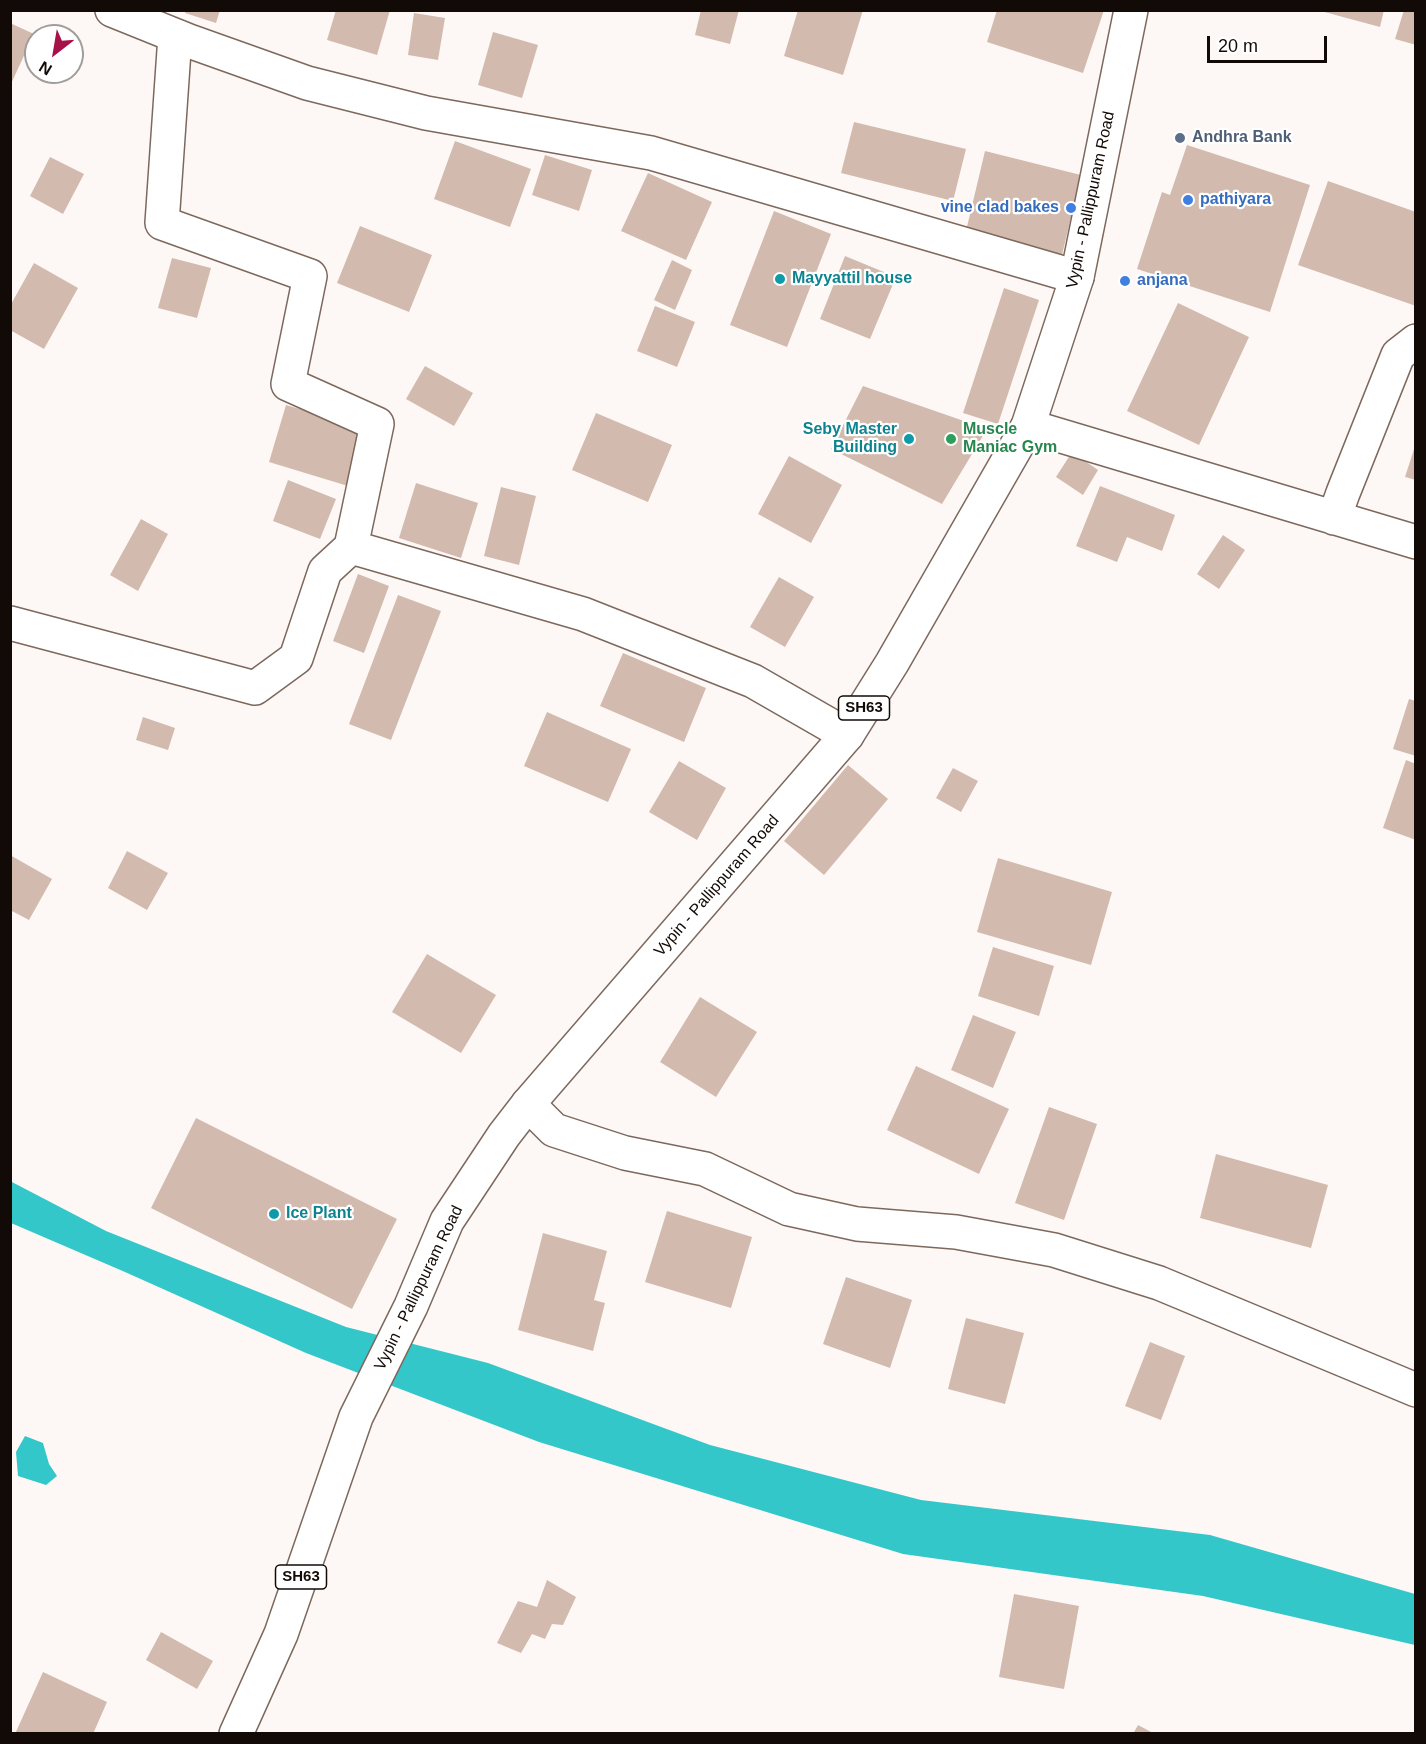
<!DOCTYPE html>
<html>
<head>
<meta charset="utf-8">
<style>
  body { margin:0 }
  #map { position:relative; width:1426px; height:1744px; overflow:hidden; background:#fdf8f5; font-family:Helvetica,sans-serif }
  canvas { display:block }
  .frame { position:absolute; inset:0; border:12px solid #120a07; pointer-events:none }
  .north { position:absolute; left:24px; top:24px; width:60px; height:60px; box-sizing:border-box; background:#fff; border:2px solid #a09d9c; border-radius:50%; rotate:211deg; font-size:16px; font-weight:700; line-height:24px; text-align:center; color:#120a07 }
  .north::after { content:''; display:block; margin:auto; width:21px; height:27px; background:#a71147; clip-path:polygon(50% 0,100% 100%,50% 72%,0 100%) }
  .scale { position:absolute; left:1207px; top:36px; width:120px; height:27px; box-sizing:border-box; border:3px solid #120a07; border-top:0; padding-left:8px; font-size:18px; line-height:21px; white-space:nowrap; color:#120a07; -webkit-text-stroke:4px #fff; paint-order:stroke }
</style>
</head>
<body>
<div id="map">
<canvas width="1426" height="1744"></canvas>
<div class="frame"></div>
<div class="north">N</div>
<div class="scale">20 m</div>
</div>
<script>
const ctx = document.querySelector('canvas').getContext('2d');
ctx.lineJoin = 'round';
function fillPath(path, color) {
  ctx.fillStyle = color;
  ctx.fill(path, 'evenodd');
}
function stroke(path, color, width, dash) {
  ctx.strokeStyle = color;
  ctx.lineWidth = width;
  ctx.lineCap = dash ? 'butt' : 'round';
  ctx.setLineDash(dash || []);
  ctx.stroke(path);
}
function drawText(font, color, halo, rows, align = 'center') {
  ctx.font = font + ' Helvetica,sans-serif';
  ctx.lineWidth = 4.5;
  ctx.setLineDash([]);
  ctx.textBaseline = 'middle';
  ctx.strokeStyle = halo;
  ctx.fillStyle = color;
  for (const [text, x, y, turn = 0] of rows) {
    ctx.save();
    ctx.translate(x, y);
    ctx.rotate((+turn || 0) * Math.PI / 180);
    ctx.textAlign = isNaN(turn) ? turn : align;
    if (halo) ctx.strokeText(text, 0, 0);
    ctx.fillText(text, 0, 0);
    ctx.restore();
  }
}
fillPath(new Path2D(`
  M 10,1181 L 106,1231 L 346,1327 L 488,1363 L 710,1445 L 921,1500 L 1210,1535 L 1415,1594 L 1415,1645 L 1203,1596 L 903,1554 L 539,1442 L 306,1353 L 125,1272 L 11,1223 Z
  M 25,1436 L 43,1443 L 49,1464 L 57,1476 L 46,1485 L 18,1476 L 16,1452 Z`), '#33c7c9');
fillPath(new Path2D(`
  M 186,10 L 220,10 L 216,23 L 185,13 Z
  M 336,10 L 390,10 L 377,55 L 327,40 Z
  M 701,10 L 739,10 L 730,44 L 695,35 Z
  M 798,10 L 863,10 L 843,75 L 784,56 Z
  M 997,10 L 1104,10 L 1083,73 L 987,42 Z
  M 1317,10 L 1384,10 L 1380,27 Z
  M 1404,10 L 1416,10 L 1416,45 L 1395,39 Z
  M 414,13 L 445,18 L 438,60 L 408,55 Z
  M 10,23 L 34,34 L 10,86 Z
  M 493,32 L 538,45 L 522,98 L 478,85 Z
  M 854,122 L 966,149 L 953,201 L 841,173 Z
  M 455,141 L 531,169 L 510,227 L 434,199 Z
  M 1187,145 L 1310,185 L 1270,312 L 1137,269 L 1162,192 L 1170,195 Z
  M 985,151 L 1081,175 L 1062,255 L 966,231 Z
  M 545,155 L 592,170 L 579,211 L 532,195 Z
  M 50,157 L 84,174 L 63,214 L 30,196 Z
  M 648,173 L 712,202 L 686,260 L 621,231 Z
  M 1328,181 L 1416,212 L 1416,306 L 1298,265 Z
  M 774,211 L 831,234 L 787,347 L 730,325 Z
  M 360,226 L 432,255 L 409,312 L 337,283 Z
  M 845,256 L 896,277 L 870,339 L 820,319 Z
  M 172,258 L 211,268 L 197,318 L 158,308 Z
  M 672,260 L 692,270 L 675,310 L 654,300 Z
  M 34,263 L 78,288 L 44,349 L 10,330 L 10,306 Z
  M 1004,288 L 1039,300 L 998,424 L 963,413 Z
  M 1178,303 L 1249,337 L 1199,445 L 1127,411 Z
  M 655,306 L 695,322 L 677,367 L 637,351 Z
  M 425,366 L 473,393 L 454,426 L 406,399 Z
  M 863,386 L 987,429 L 942,504 L 831,449 Z
  M 286,405 L 365,428 L 348,486 L 269,462 Z
  M 596,413 L 672,445 L 648,502 L 572,470 Z
  M 1415,446 L 1416,447 L 1416,480 L 1405,477 Z
  M 1072,452 L 1098,470 L 1083,495 L 1056,477 Z
  M 789,456 L 842,485 L 811,543 L 758,514 Z
  M 288,480 L 336,499 L 320,539 L 273,521 Z
  M 416,483 L 478,503 L 461,558 L 399,538 Z
  M 1100,486 L 1175,515 L 1162,551 L 1127,537 L 1117,562 L 1076,546 Z
  M 501,487 L 536,496 L 519,565 L 484,556 Z
  M 141,519 L 168,534 L 138,591 L 110,575 Z
  M 1223,535 L 1245,550 L 1219,589 L 1197,574 Z
  M 358,574 L 389,586 L 364,653 L 333,641 Z
  M 779,577 L 814,597 L 785,647 L 750,627 Z
  M 398,595 L 441,611 L 391,740 L 349,724 Z
  M 623,653 L 706,688 L 684,742 L 600,706 Z
  M 1409,699 L 1416,701 L 1416,756 L 1393,749 Z
  M 547,712 L 631,749 L 608,802 L 524,766 Z
  M 143,717 L 175,728 L 168,750 L 136,740 Z
  M 1406,760 L 1416,764 L 1416,840 L 1383,828 Z
  M 679,761 L 726,788 L 697,840 L 649,812 Z
  M 848,765 L 888,799 L 824,875 L 784,841 Z
  M 953,768 L 978,781 L 961,812 L 936,798 Z
  M 127,851 L 168,873 L 147,910 L 108,888 Z
  M 10,855 L 52,879 L 29,920 L 10,910 Z
  M 998,858 L 1112,892 L 1091,965 L 977,932 Z
  M 993,947 L 1054,966 L 1039,1016 L 978,996 Z
  M 427,954 L 496,995 L 461,1053 L 392,1012 Z
  M 700,997 L 757,1032 L 716,1097 L 660,1062 Z
  M 973,1015 L 1016,1032 L 993,1088 L 951,1070 Z
  M 916,1066 L 1009,1109 L 979,1174 L 887,1130 Z
  M 1049,1107 L 1097,1124 L 1064,1220 L 1015,1203 Z
  M 196,1118 L 397,1219 L 352,1309 L 151,1208 Z
  M 1216,1154 L 1328,1185 L 1311,1248 L 1200,1218 Z
  M 667,1211 L 752,1237 L 731,1308 L 645,1282 Z
  M 543,1233 L 607,1251 L 594,1300 L 605,1303 L 593,1351 L 518,1330 Z
  M 846,1277 L 912,1300 L 890,1368 L 823,1344 Z
  M 966,1318 L 1024,1333 L 1005,1404 L 948,1389 Z
  M 1150,1342 L 1185,1356 L 1161,1420 L 1125,1406 Z
  M 547,1580 L 576,1597 L 563,1625 L 552,1624 L 545,1639 L 532,1634 L 521,1653 L 497,1643 L 518,1601 L 537,1607 Z
  M 1014,1594 L 1079,1606 L 1064,1689 L 999,1677 Z
  M 161,1632 L 213,1661 L 197,1689 L 146,1660 Z
  M 43,1672 L 107,1702 L 93,1734 L 15,1734 Z
  M 1138,1725 L 1155,1734 L 1133,1734 Z`), '#d2bbae');
const minor = new Path2D(`
  M 175,36 L 162,223 L 310,276 L 288,384 L 377,424 L 351,547
  M 1028,426 L 1416,542
  M 1334,518 L 1343,493 L 1398,355 L 1416,341
  M 10,623 L 255,688 L 296,658 L 325,571 L 351,547 L 583,614 L 753,681 L 847,735
  M 528,1104 L 554,1130 L 625,1153 L 705,1169 L 789,1209 L 857,1224 L 956,1232 L 1054,1250 L 1159,1283 L 1416,1390`);
const tertiary = new Path2D(`
  M 112,10 L 189,41 L 307,83 L 426,113 L 651,153 L 1077,277`);
const primary = new Path2D(`
  M 236,1734 L 281,1634 L 356,1417 L 411,1306 L 447,1221 L 504,1135 L 528,1104 L 847,735 L 892,663 L 1028,426 L 1077,277 L 1131,10`);
stroke(minor, '#7d685d', 36);
stroke(tertiary, '#7d685d', 36);
stroke(primary, '#7d685d', 36);
stroke(minor, '#fff', 33);
stroke(tertiary, '#fff', 33);
stroke(primary, '#fff', 33);
for (const [x, y, r, color] of [
  [1180,138,6,"#5c6f8a"],
  [1188,200,6,"#3f7fe0"],
  [1071,208,6,"#3f7fe0"],
  [780,279,6,"#0f9aa8"],
  [1125,281,6,"#3f7fe0"],
  [909,439,6,"#0f9aa8"],
  [951,439,6,"#2e9e5b"],
  [274,1214,6,"#0f9aa8"]
]) {
  const dot = new Path2D();
  dot.arc(x, y, r, 0, 2 * Math.PI);
  ctx.fillStyle = color;
  ctx.fill(dot);
  stroke(dot, '#fff', 2);
}
for (const [x, y, w] of [
  [864,708,51],
  [301,1577,51]
]) {
  const box = new Path2D();
  box.roundRect(x - w / 2, y - 12, w, 24, 4.5);
  ctx.fillStyle = '#fff';
  ctx.fill(box);
  stroke(box, '#120a07', 1.5);
}
drawText('bold 15px', '#120a07', null, [
  ["SH63",864,708],
  ["SH63",301,1577]
]);
drawText('bold 16px', '#4e5e75', '#fff', [
  ["Andhra Bank",1192,138]
], 'left');
drawText('16px', '#120a07', '#fff', [
  ["Vypin - Pallippuram Road",1091,200,-78],
  ["Vypin - Pallippuram Road",717,886,-49],
  ["Vypin - Pallippuram Road",419,1288,-64]
]);
drawText('bold 16px', '#366cbe', '#fff', [
  ["pathiyara",1200,200],
  ["vine clad bakes",1059,208,"right"],
  ["anjana",1137,281]
], 'left');
drawText('bold 16px', '#0d838f', '#fff', [
  ["Mayyattil house",792,279],
  ["Seby Master",897,430,"right"],
  ["Building",897,448,"right"],
  ["Ice Plant",286,1214]
], 'left');
drawText('bold 16px', '#27864d', '#fff', [
  ["Muscle",963,430],
  ["Maniac Gym",963,448]
], 'left');
</script>
</body>
</html>
